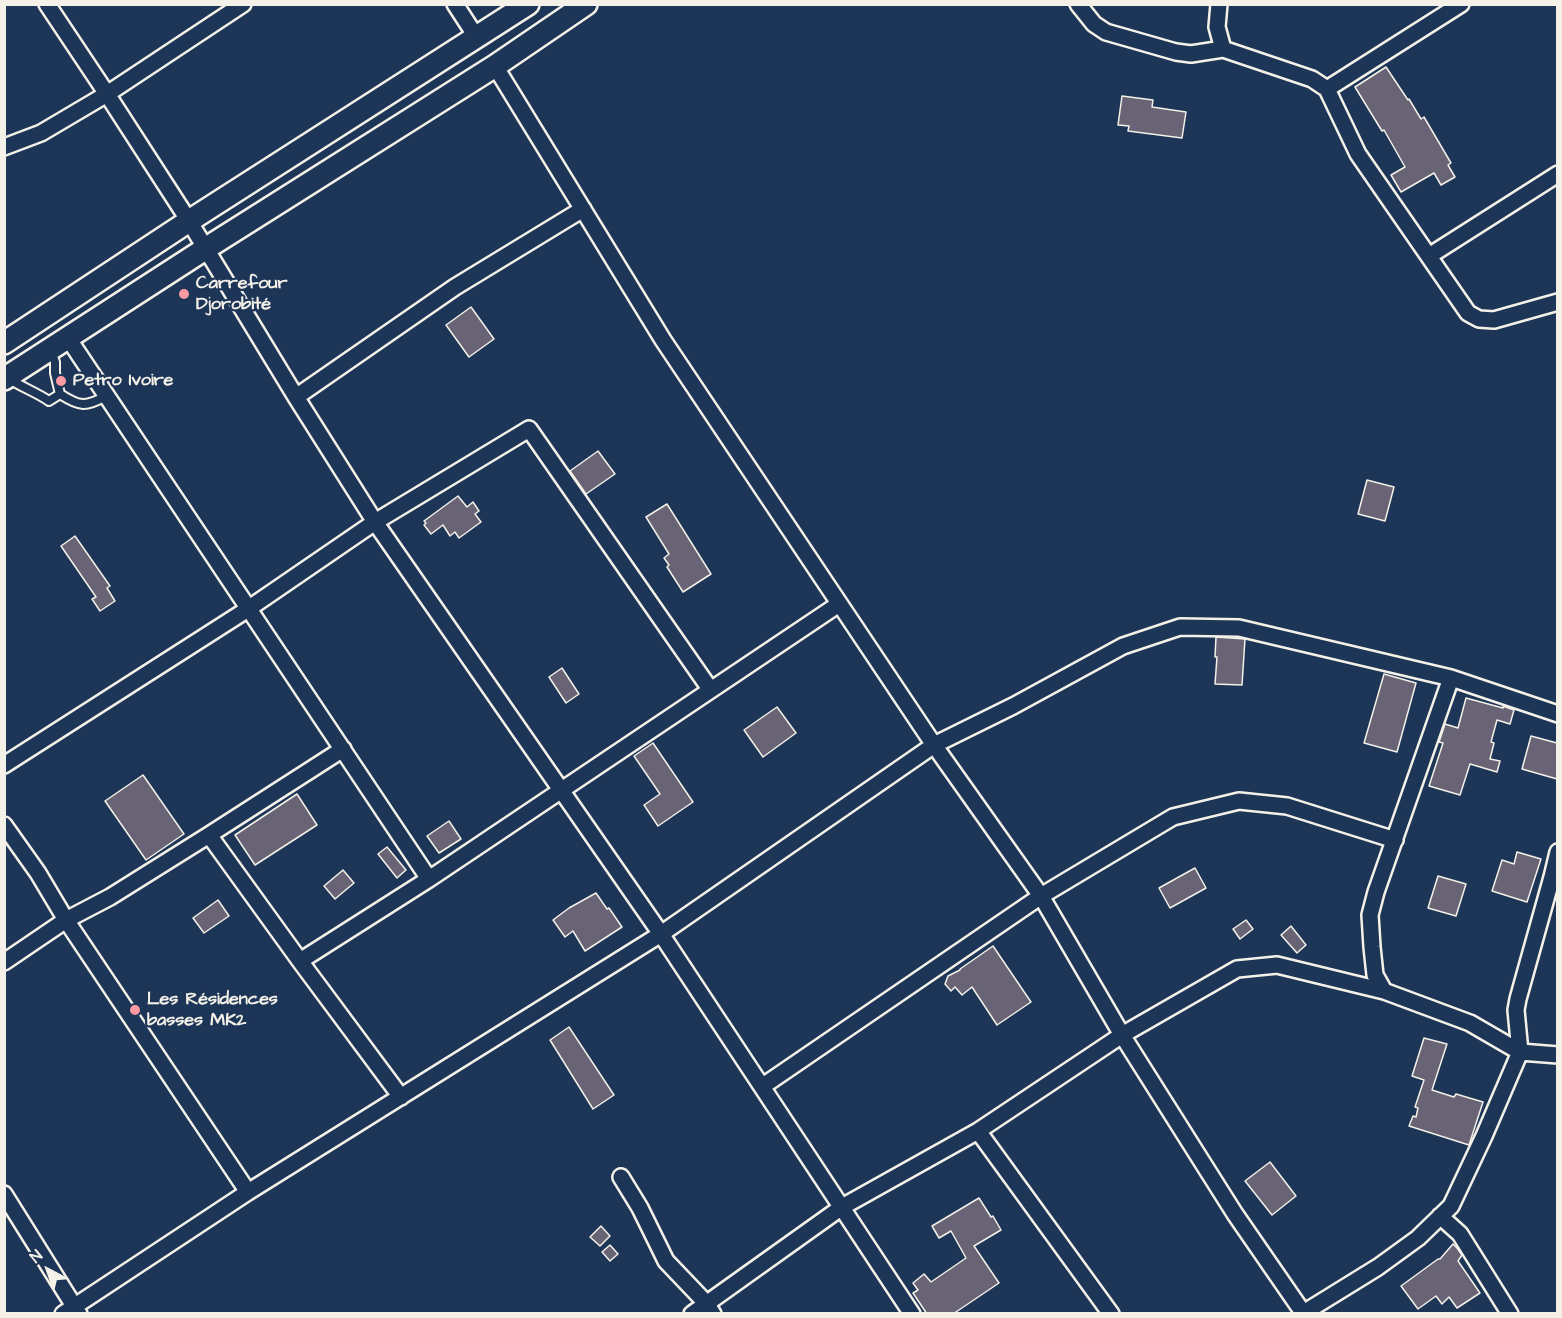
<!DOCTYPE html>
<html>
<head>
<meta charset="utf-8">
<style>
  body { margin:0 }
  #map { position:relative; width:1562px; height:1318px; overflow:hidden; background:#1d3557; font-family:"Architects Daughter",sans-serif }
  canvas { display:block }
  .frame { position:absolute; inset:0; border:6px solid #f4f1e8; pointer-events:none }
  .north { position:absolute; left:18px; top:1240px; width:60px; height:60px; -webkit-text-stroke:4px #1d3557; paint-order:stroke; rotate:319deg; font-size:16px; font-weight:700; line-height:24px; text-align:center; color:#f4f1e8 }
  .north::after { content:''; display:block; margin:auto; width:21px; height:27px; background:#f4f1e8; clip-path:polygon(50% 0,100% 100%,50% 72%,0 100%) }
</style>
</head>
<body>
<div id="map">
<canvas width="1562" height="1318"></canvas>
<div class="frame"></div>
<div class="north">N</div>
</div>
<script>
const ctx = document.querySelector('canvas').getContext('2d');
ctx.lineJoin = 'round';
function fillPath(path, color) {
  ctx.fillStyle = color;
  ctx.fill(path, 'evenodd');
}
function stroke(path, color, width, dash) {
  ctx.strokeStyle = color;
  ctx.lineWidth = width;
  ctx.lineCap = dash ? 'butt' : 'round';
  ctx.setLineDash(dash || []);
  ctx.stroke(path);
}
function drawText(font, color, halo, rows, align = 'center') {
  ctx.font = font + ' "Architects Daughter",sans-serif';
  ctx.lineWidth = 4.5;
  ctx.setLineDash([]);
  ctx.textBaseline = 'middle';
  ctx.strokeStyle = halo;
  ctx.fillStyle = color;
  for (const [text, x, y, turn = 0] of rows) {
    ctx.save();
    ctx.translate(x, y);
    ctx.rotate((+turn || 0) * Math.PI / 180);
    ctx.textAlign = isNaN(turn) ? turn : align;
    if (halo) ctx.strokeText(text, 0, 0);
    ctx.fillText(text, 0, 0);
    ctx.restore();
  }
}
const building = new Path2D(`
  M 1386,67 L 1408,100 L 1409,99 L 1421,119 L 1424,117 L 1451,163 L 1448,165 L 1455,177 L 1441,185 L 1434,173 L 1401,192 L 1391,175 L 1405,167 L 1384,130 L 1382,131 L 1355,87 Z
  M 1122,96 L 1153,100 L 1152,107 L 1186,112 L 1182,138 L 1128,131 L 1129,126 L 1118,125 Z
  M 471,307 L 494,339 L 469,357 L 446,325 Z
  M 598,451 L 615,474 L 586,494 L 570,471 Z
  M 1367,480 L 1394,487 L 1385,521 L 1358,514 Z
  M 458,496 L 467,507 L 473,502 L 479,511 L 475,514 L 481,522 L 459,538 L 455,532 L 450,536 L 443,525 L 431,534 L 424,525 L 426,523 L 424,521 Z
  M 667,504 L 711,574 L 683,592 L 667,567 L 669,565 L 664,558 L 669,554 L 646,517 Z
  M 75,536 L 110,586 L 107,588 L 115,601 L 100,611 L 92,599 L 96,597 L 61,546 Z
  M 1216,637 L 1245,639 L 1242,685 L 1215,684 L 1217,657 L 1215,657 Z
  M 562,668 L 579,694 L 566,703 L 549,677 Z
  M 1384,674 L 1416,683 L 1397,752 L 1364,743 Z
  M 1466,698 L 1503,708 L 1503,706 L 1514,710 L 1510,724 L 1497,720 L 1491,742 L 1494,743 L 1490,759 L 1500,761 L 1497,772 L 1470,764 L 1460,795 L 1429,786 L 1443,743 L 1439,742 L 1445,724 L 1458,728 Z
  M 777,707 L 796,733 L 763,757 L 744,730 Z
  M 1531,736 L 1557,743 L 1557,779 L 1522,769 Z
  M 653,743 L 693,802 L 658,826 L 644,805 L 660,794 L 634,756 Z
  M 143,775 L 184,834 L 146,860 L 105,801 Z
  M 297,794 L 317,825 L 255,865 L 235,835 Z
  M 449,821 L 461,839 L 439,853 L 427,836 Z
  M 387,847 L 406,870 L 397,878 L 378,854 Z
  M 1517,852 L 1541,859 L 1527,902 L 1492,891 L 1502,860 L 1514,864 Z
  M 1195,868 L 1206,888 L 1170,908 L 1159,888 Z
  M 343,870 L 354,883 L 335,899 L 324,886 Z
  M 1438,876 L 1466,884 L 1456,916 L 1428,908 Z
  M 596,893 L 607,909 L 609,908 L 622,927 L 585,951 L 573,931 L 565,937 L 553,920 L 569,908 Z
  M 218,900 L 229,916 L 204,933 L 193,918 Z
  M 1246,920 L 1253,929 L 1240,939 L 1233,929 Z
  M 1291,926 L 1306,945 L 1297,953 L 1281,935 Z
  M 993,946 L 1031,1002 L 997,1025 L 972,987 L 962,995 L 955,987 L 951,991 L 945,984 L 948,976 L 960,970 L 960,969 Z
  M 569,1027 L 614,1095 L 593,1109 L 550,1040 Z
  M 1424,1038 L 1447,1044 L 1432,1090 L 1454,1097 L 1456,1094 L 1483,1102 L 1469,1145 L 1409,1126 L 1413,1116 L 1416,1117 L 1418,1108 L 1415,1107 L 1424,1080 L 1412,1076 Z
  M 1270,1162 L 1296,1196 L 1272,1215 L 1245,1181 Z
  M 979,1198 L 991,1217 L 993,1216 L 1001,1230 L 974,1246 L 999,1283 L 953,1314 L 927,1314 L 913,1293 L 918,1290 L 913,1283 L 924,1274 L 931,1282 L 966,1258 L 951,1231 L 939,1238 L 932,1226 Z
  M 601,1226 L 610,1236 L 600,1246 L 590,1237 Z
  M 1453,1244 L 1457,1248 L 1462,1255 L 1458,1261 L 1480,1293 L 1457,1308 L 1449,1297 L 1442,1304 L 1436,1296 L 1418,1309 L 1401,1286 L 1438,1259 L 1440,1259 Z
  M 610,1245 L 618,1254 L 610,1261 L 602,1252 Z`);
fillPath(building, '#686475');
stroke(building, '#f4f1e8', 1.5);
const lane = new Path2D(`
  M 8,378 C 21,387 36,392 49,401 L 60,394 L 55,373 L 55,362 L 51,351
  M 60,394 C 80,407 86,407 106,396`);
const street = new Path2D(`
  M 47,4 L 107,94 L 189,221 L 296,397 L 375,522 L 661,934 L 912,1314
  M 455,4 L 477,38
  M 1078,4 L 1094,24 L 1106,32 L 1176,52 L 1191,54 L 1223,49 L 1312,79 L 1327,89 L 1358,154 L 1468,313 L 1479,319 L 1494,320 L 1558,302
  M 1219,4 L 1217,27 L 1223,49
  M 495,66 L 663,340 L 934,745 L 1041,896 L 1122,1035 L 1235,1214 L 1304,1314
  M 1327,89 L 1461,4
  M 4,147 L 41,133 L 107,94 L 243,4
  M 1429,256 L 1558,174
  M 68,338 L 429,879
  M 296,397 L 455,287 L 583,209
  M 4,765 L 248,609 L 375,522 L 529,429 L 710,689
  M 4,825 L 38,873 L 66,920 L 248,1192
  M 209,835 L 300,961 L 401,1097
  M 300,961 L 429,879 L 839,604
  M 4,962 L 66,920 L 110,897 L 209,835 L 343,749
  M 1384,991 L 1375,975 L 1372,947 L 1370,915 L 1376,892 L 1451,678
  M 763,1086 L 1041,896 L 1173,817 L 1239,801 L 1287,806 L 1395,840
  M 978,1131 L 1111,1314
  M 621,1177 L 640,1208 L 666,1261 L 707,1304 L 713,1314
  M 4,1194 L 79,1314
  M 1440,1216 L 1460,1234 L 1510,1314
  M 63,1314 L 248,1192 L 661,934 L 934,745 L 1013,706 L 1123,646 L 1180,627 L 1239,628 L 1451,678 L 1558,714
  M 692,1314 L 842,1207 L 978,1131 L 1122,1035 L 1237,969 L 1277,965 L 1384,991 L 1470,1023 L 1520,1052 L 1558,1055
  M 1302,1314 L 1378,1267 L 1418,1238 L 1451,1206 L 1484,1136 L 1520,1052 L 1516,1010 L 1518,999 L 1552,877 L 1558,852`);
const secondary = new Path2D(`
  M 4,343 L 189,221 L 528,4
  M 4,379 L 205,249 L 495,66 L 586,4`);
stroke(lane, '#f4f1e8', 12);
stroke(street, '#f4f1e8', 20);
stroke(secondary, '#f4f1e8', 26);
stroke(lane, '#1d3557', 8);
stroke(street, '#1d3557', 15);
stroke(secondary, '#1d3557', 21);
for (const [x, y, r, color] of [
  [184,294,6,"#ff9aa2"],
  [61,381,6,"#ff9aa2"],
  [135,1010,6,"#ff9aa2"]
]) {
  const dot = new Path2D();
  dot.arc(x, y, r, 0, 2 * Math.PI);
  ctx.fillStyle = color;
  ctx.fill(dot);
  stroke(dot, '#1d3557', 2);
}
drawText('bold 18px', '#f4f1e8', '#1d3557', [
  ["Carrefour",196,284],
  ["Djorobité",196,305],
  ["Petro Ivoire",73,381],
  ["Les Résidences",147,1000],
  ["basses MK2",147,1021]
], 'left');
</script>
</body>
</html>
